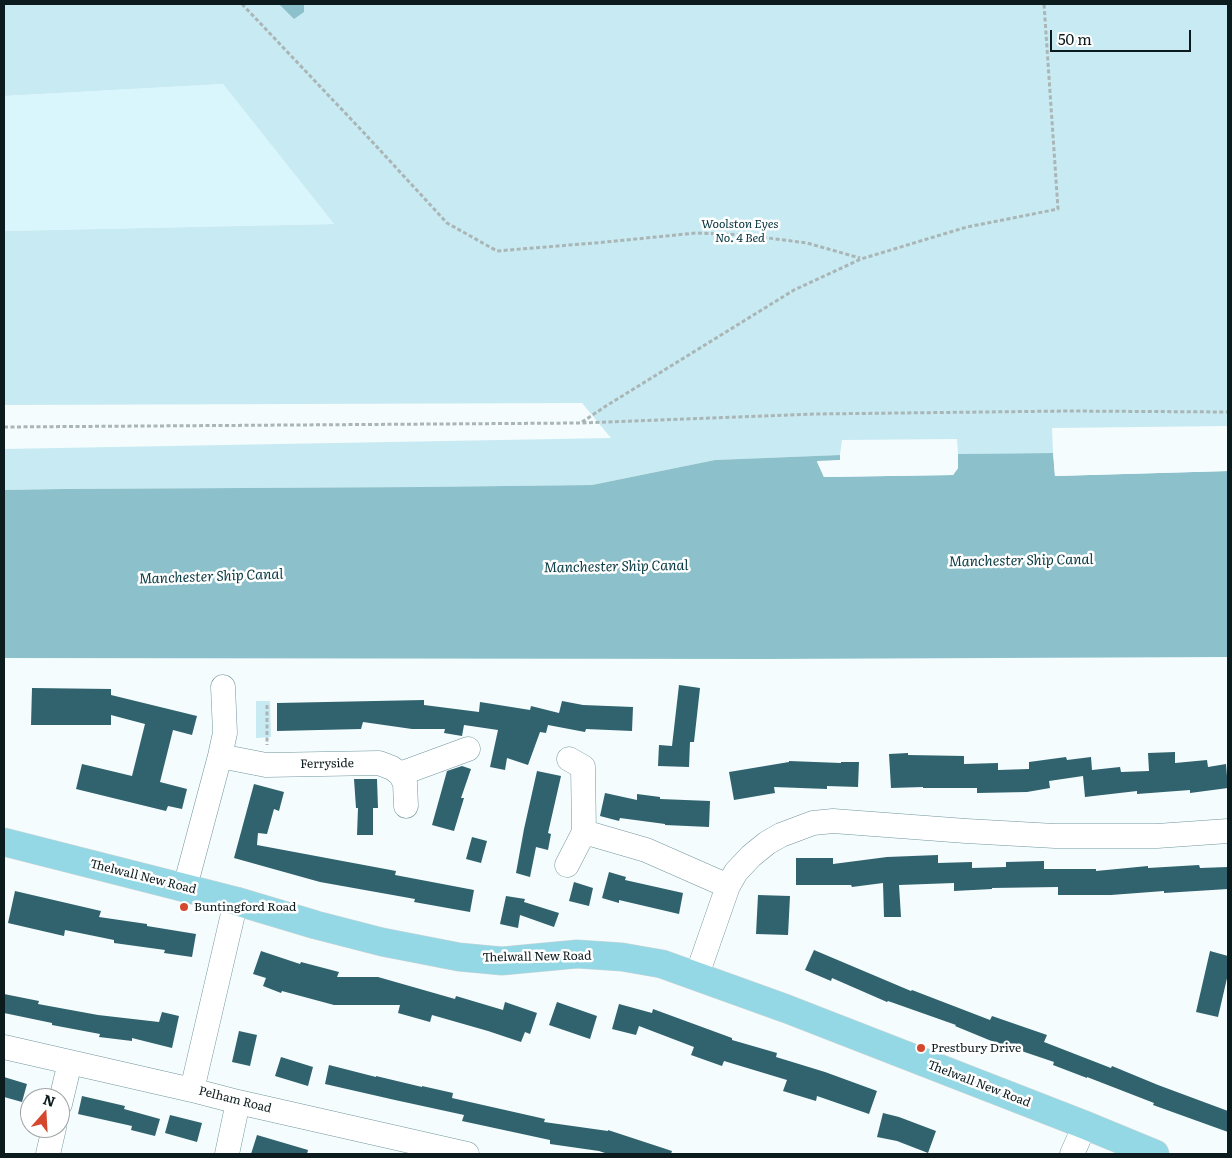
<!DOCTYPE html>
<html>
<head>
<meta charset="utf-8">
<style>
  body { margin:0 }
  #map { position:relative; width:1232px; height:1158px; overflow:hidden; background:#f4fcfd; font-family:Literata,serif }
  canvas { display:block }
  .frame { position:absolute; inset:0; border:5px solid #0c1b1e; pointer-events:none }
  .north { position:absolute; left:20px; top:1088px; width:50px; height:50px; box-sizing:border-box; background:#fff; border:1px solid #9ea4a5; border-radius:50%; rotate:19deg; font-size:14px; font-weight:700; line-height:20px; text-align:center; color:#0c1b1e }
  .north::after { content:''; display:block; margin:auto; width:18px; height:22px; background:#d4492e; clip-path:polygon(50% 0,100% 100%,50% 72%,0 100%) }
  .scale { position:absolute; left:1050px; top:30px; width:141px; height:22px; box-sizing:border-box; border:2px solid #0c1b1e; border-top:0; padding-left:6px; font-size:15px; line-height:18px; white-space:nowrap; color:#0c1b1e; -webkit-text-stroke:4px #fff; paint-order:stroke }
</style>
</head>
<body>
<div id="map">
<canvas width="1232" height="1158"></canvas>
<div class="frame"></div>
<div class="north">N</div>
<div class="scale">50 m</div>
</div>
<script>
const c = document.querySelector('canvas').getContext('2d');
c.lineJoin = 'round';
function paint(path, color) {
  c.fillStyle = color;
  c.fill(path, 'evenodd');
}
function poly(rows) {
  const path = new Path2D();
  for (const r of rows) {
    path.moveTo(r[0], r[1]);
    for (let i = 2; i < r.length; i += 2) path.lineTo(r[i], r[i + 1]);
  }
  return path;
}
function strokePath(path, color, width, dash) {
  c.strokeStyle = color;
  c.lineWidth = width;
  c.lineCap = dash ? 'butt' : 'round';
  c.setLineDash(dash || []);
  c.stroke(path);
}
function label(font, color, halo, rows, align = 'center') {
  c.font = font + ' Literata,serif';
  c.lineWidth = 5;
  c.setLineDash([]);
  c.textBaseline = 'middle';
  c.strokeStyle = halo;
  c.fillStyle = color;
  for (const [text, x, y, turn = 0] of rows) {
    c.save();
    c.translate(x, y);
    c.rotate((+turn || 0) * Math.PI / 180);
    c.textAlign = isNaN(turn) ? turn : align;
    if (halo) c.strokeText(text, 0, 0);
    c.fillText(text, 0, 0);
    c.restore();
  }
}
paint(poly([
  [223,84,334,224,4,231,4,96]
]), '#d8f6fc');
paint(poly([
  [4,4,1228,4,1228,426,1052,428,1053,453,958,454,957,439,842,440,840,455,715,460,592,485,420,487,62,489,4,490,4,449,611,438,582,403,4,405,4,231,334,224,223,84,4,96],
  [256,701,270,701,271,737,256,738]
]), '#c8eaf2');
paint(poly([
  [279,4,304,4,304,12,294,19],
  [1053,453,1055,476,1228,471,1228,657,764,659,4,658,4,490,62,489,420,487,592,485,715,460,840,455,840,460,817,462,824,477,953,475,958,468,958,454]
]), '#8cc1cc');
paint(poly([
  [1053,450,1056,452,1057,474,1228,468,1228,471,1055,476],
  [958,452,958,468,953,475,824,477,817,461,840,460,840,453,842,454,843,460,841,462,821,464,826,475,952,473,956,467,955,454]
]), '#f4fcfd');
paint(poly([
  [679,685,700,688,694,742,690,742,689,767,658,766,659,745,672,746],
  [32,688,111,689,111,695,197,716,192,735,173,730,160,782,187,789,182,809,168,806,166,811,76,789,82,764,132,776,145,724,111,715,111,725,31,725],
  [424,700,424,705,479,712,480,702,530,710,531,706,559,713,562,701,583,705,633,707,632,731,586,729,585,732,548,725,546,733,540,732,528,765,507,758,505,770,490,767,498,730,464,725,462,736,444,733,445,729,412,729,363,722,361,729,277,731,277,703],
  [1175,752,1175,763,1207,760,1208,767,1226,764,1228,788,1190,793,1190,790,1137,794,1137,791,1085,797,1083,776,1049,781,1050,788,1027,792,977,793,977,788,923,788,923,787,891,788,889,754,908,753,908,755,964,756,964,764,998,763,998,770,1029,769,1029,762,1066,757,1067,760,1091,757,1092,770,1120,767,1121,772,1149,771,1148,753],
  [789,761,841,763,841,762,859,762,858,787,827,786,827,789,774,787,775,793,734,800,729,772,789,762],
  [462,766,471,769,461,798,464,798,454,831,432,825,447,771],
  [537,771,561,776,548,833,551,834,548,850,536,847,530,877,516,873,524,829],
  [354,779,377,779,378,808,373,808,373,835,357,835,358,808,356,808],
  [254,784,284,792,279,811,274,809,267,834,258,833,257,845,396,871,395,875,474,890,470,912,414,902,415,899,320,882,234,858],
  [605,793,637,800,637,794,660,797,660,799,710,801,709,827,665,825,665,824,620,818,619,821,600,816],
  [472,837,487,841,481,863,466,859],
  [938,855,938,863,972,862,972,868,1006,867,1006,862,1044,861,1044,869,1096,869,1096,871,1148,866,1148,868,1199,865,1200,868,1228,867,1228,889,1164,893,1164,891,1111,895,1058,895,1058,887,992,888,992,889,954,891,954,883,899,885,901,917,884,917,883,883,852,887,851,885,796,885,796,858,833,858,833,864,887,857],
  [609,872,626,877,625,880,683,893,679,914,619,900,619,903,602,898],
  [574,882,593,888,589,906,569,901],
  [15,891,101,911,99,917,147,924,147,926,196,934,192,957,164,953,165,950,114,943,114,940,65,930,64,936,8,923],
  [758,895,790,896,788,935,756,934],
  [506,896,525,899,524,902,559,913,554,927,520,915,518,928,500,924],
  [814,950,911,991,912,990,990,1020,992,1016,1047,1035,1044,1042,1111,1068,1112,1066,1158,1085,1228,1111,1228,1132,1153,1105,1154,1103,1087,1077,1087,1078,1053,1065,1054,1062,989,1040,955,1026,956,1025,888,1001,887,1002,832,978,831,981,805,970],
  [261,951,300,964,301,962,339,972,337,977,378,977,455,999,456,996,503,1010,505,1002,537,1013,530,1034,525,1032,521,1042,488,1031,432,1015,430,1022,398,1013,400,1005,334,1005,282,991,281,993,263,986,266,978,253,974],
  [1210,951,1228,956,1228,974,1218,1017,1196,1012],
  [4,994,39,1001,38,1004,98,1015,159,1022,162,1012,179,1016,172,1048,132,1038,132,1041,99,1037,100,1034,52,1025,52,1023,4,1013],
  [557,1002,597,1016,590,1039,549,1025],
  [619,1004,652,1013,653,1009,732,1038,732,1040,777,1053,776,1057,825,1072,877,1091,869,1114,817,1096,816,1101,783,1091,787,1080,724,1061,722,1066,691,1055,694,1047,639,1026,636,1035,612,1029],
  [239,1031,257,1035,250,1066,232,1062],
  [281,1057,313,1067,308,1086,275,1076],
  [329,1065,376,1077,376,1076,422,1087,422,1086,453,1093,452,1098,545,1119,544,1122,608,1131,608,1130,672,1151,671,1154,608,1154,599,1151,550,1144,550,1140,462,1121,464,1115,395,1100,325,1084],
  [4,1077,27,1084,22,1102,4,1097],
  [82,1096,125,1106,124,1109,160,1119,155,1136,131,1130,132,1126,78,1114],
  [883,1113,899,1117,936,1131,928,1153,897,1141,877,1137],
  [170,1115,202,1123,197,1142,165,1133],
  [257,1135,308,1150,307,1154,251,1154]
]), '#30636e');
const minor = poly([
  [220,756,225,733,223,687],
  [569,759,583,767,584,832,646,850,728,886],
  [400,774,468,749],
  [567,865,584,832],
  [185,887,220,756,266,765,379,763,392,768,400,774,405,783,406,806],
  [697,975,728,886,736,872,751,856,767,843,781,835,813,823,833,821,966,831,1055,836,1157,836,1228,831],
  [4,1047,192,1090,238,1102,467,1154],
  [192,1090,236,901],
  [60,1104,70,1062],
  [48,1154,54,1128],
  [227,1154,238,1102],
  [1072,1154,1085,1125]
]);
const major = poly([
  [4,842,236,901,316,925,382,942,459,957,502,961,577,954,622,957,662,964,787,1009,1085,1125,1155,1154]
]);
strokePath(minor, '#71969e', 25);
strokePath(major, '#d3d6d6', 29);
strokePath(poly([
  [242,4,366,135,447,223,497,251,606,242,696,233,745,235,807,243,860,258],
  [582,422,606,406,794,290,861,259,967,227,1058,209,1044,4],
  [4,427,581,423,816,414,1068,411,1228,412],
  [267,705,267,745]
]), '#aab5b6', 3, [4, 2.5]);
strokePath(minor, '#fff', 24);
strokePath(major, '#95d8e5', 28);
for (const [x, y, r, color] of [
  [184,907,5,"#d4492e"],
  [921,1048,5,"#d4492e"]
]) {
  const dot = new Path2D();
  dot.arc(x, y, r, 0, 2 * Math.PI);
  c.fillStyle = color;
  c.fill(dot);
  strokePath(dot, '#fff', 2);
}
label('italic 12px', '#00323b', '#fff', [
  ["Woolston Eyes",740,224],
  ["No. 4 Bed",740,238]
]);
label('12px', '#0c1b1e', '#fff', [
  ["Ferryside",327,764,-1],
  ["Thelwall New Road",143,877,14],
  ["Thelwall New Road",537,957,-1],
  ["Thelwall New Road",979,1084,21],
  ["Pelham Road",235,1100,14]
]);
label('12px', '#0c1b1e', '#fff', [
  ["Buntingford Road",194,907],
  ["Prestbury Drive",931,1048]
], 'left');
label('italic 14px', '#083a43', '#fff', [
  ["Manchester Ship Canal",1021,561,-1],
  ["Manchester Ship Canal",616,567,-1],
  ["Manchester Ship Canal",211,577,-2]
]);
</script>
</body>
</html>
